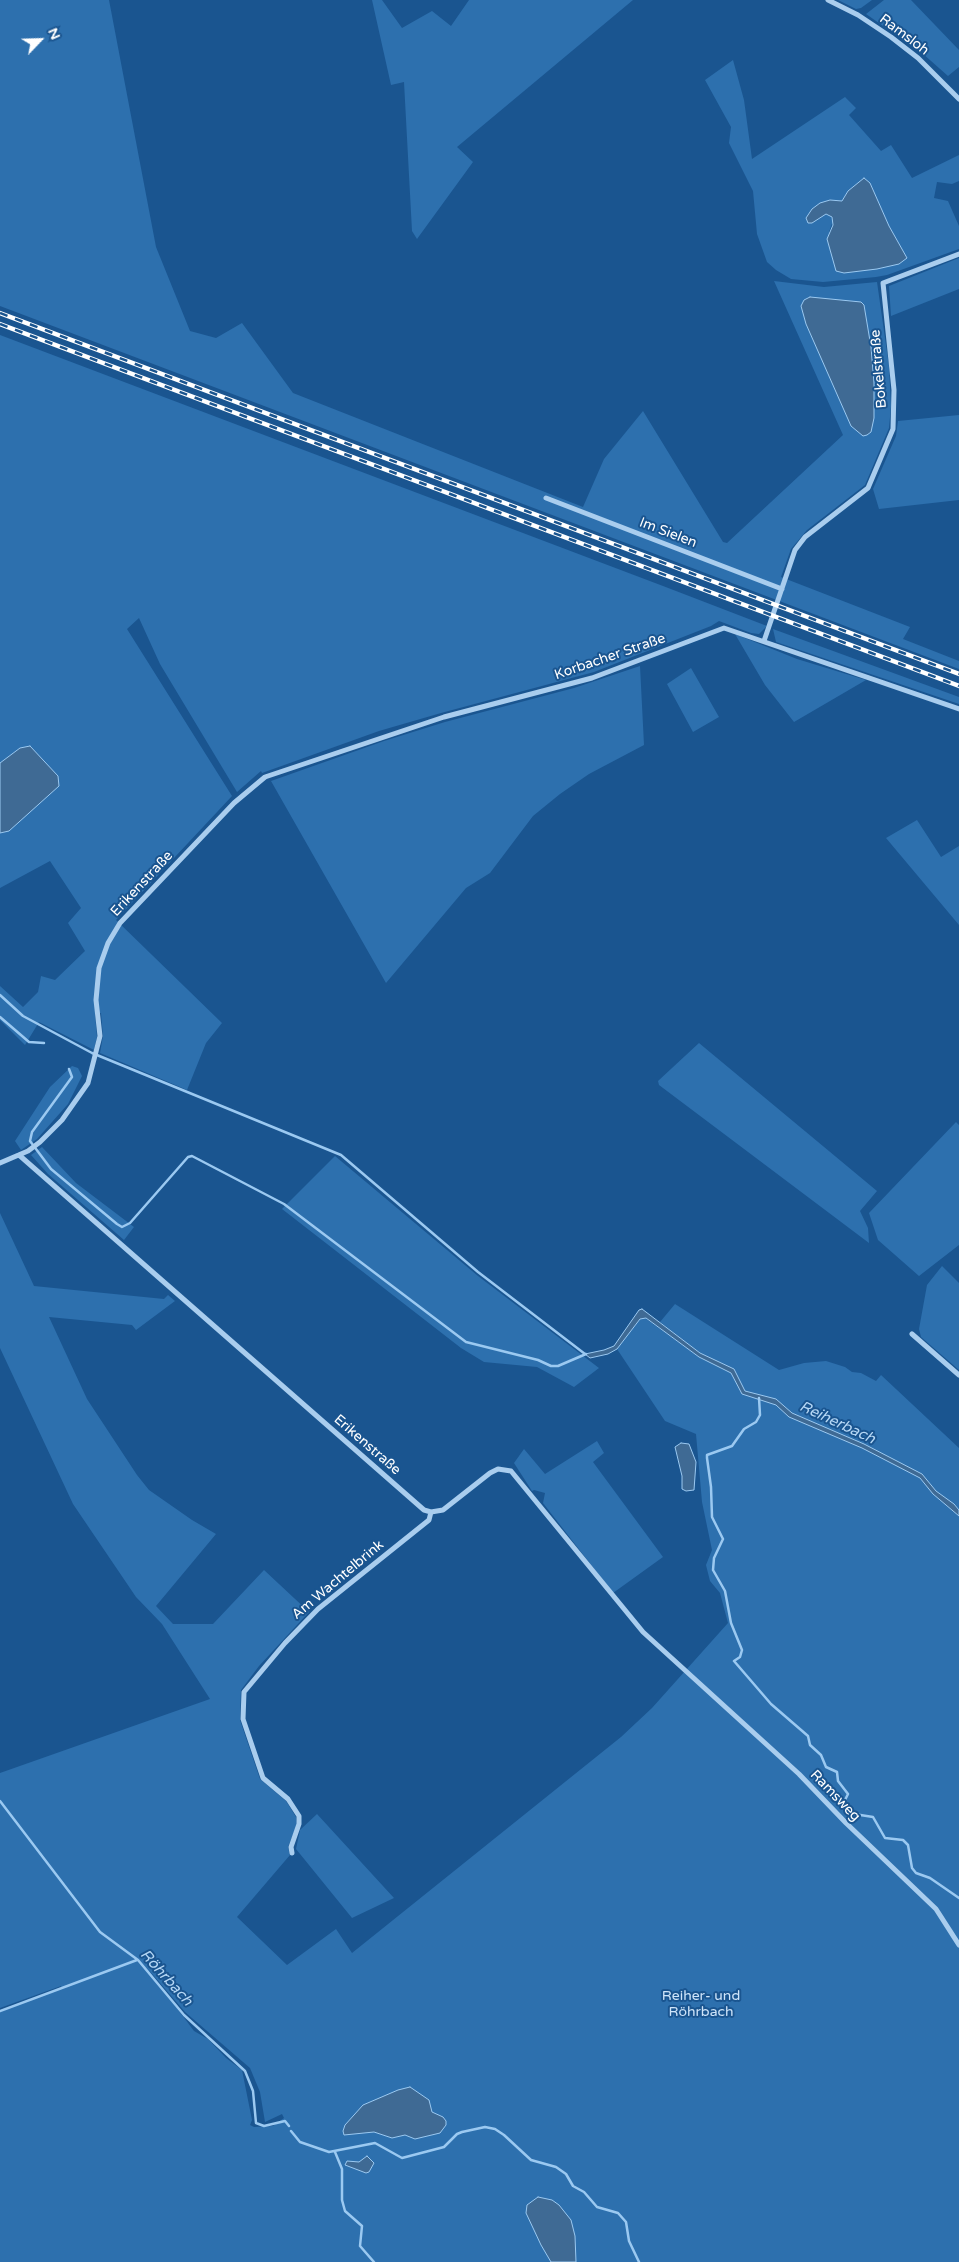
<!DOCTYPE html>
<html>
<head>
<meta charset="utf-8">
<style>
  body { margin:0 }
  #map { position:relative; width:959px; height:2262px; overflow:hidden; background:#1a5590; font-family:"Varela Round",sans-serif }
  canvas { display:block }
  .north { position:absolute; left:15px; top:15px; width:50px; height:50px; -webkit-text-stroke:4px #1a5590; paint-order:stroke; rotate:66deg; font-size:14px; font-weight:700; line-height:20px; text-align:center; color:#fff }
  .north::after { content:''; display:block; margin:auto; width:18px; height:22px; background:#fff; clip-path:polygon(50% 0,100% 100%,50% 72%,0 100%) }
</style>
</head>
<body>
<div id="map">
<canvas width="959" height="2262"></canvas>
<div class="north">N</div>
</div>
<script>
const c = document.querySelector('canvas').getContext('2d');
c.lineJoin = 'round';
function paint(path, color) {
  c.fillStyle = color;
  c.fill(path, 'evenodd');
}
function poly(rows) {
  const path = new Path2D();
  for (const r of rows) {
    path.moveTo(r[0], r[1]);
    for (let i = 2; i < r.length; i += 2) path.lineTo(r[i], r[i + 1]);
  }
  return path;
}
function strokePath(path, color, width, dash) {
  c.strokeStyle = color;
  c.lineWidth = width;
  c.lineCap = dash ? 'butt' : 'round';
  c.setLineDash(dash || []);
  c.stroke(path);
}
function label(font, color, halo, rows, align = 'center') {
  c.font = font + ' "Varela Round",sans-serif';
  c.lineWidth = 4;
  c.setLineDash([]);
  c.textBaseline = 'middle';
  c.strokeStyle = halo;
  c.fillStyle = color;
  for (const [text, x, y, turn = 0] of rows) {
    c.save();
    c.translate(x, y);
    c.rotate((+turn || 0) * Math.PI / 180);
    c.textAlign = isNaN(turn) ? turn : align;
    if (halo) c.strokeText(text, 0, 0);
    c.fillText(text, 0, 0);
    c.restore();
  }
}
paint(poly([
  [0,0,109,0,156,247,190,331,216,338,242,323,293,393,583,507,604,459,643,411,723,542,727,543,843,435,774,281,824,287,877,282,889,366,891,406,889,428,865,485,807,530,791,549,781,577,910,627,903,639,959,661,959,669,0,306],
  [837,301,861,302,864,305,871,347,874,383],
  [372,0,382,0,402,28,432,11,451,26,469,0,633,0,457,147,473,162,417,239,412,231,404,82,391,85],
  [838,0,872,0,861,8,856,9],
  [884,0,911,0,959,50,959,67,948,76,922,53,866,14],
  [733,60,744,100,752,159,845,97,856,108,849,115,881,151,891,145,912,178,959,155,959,181,952,184,937,182,934,198,948,201,959,226,959,249,887,275,876,277,823,282,791,279,776,270,767,262,757,234,753,191,729,143,731,127,705,80],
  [870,183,889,226,907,258,829,232,833,221,830,214,806,218,812,209,830,200,842,201,848,191],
  [959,258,959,289,891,316,889,286],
  [0,335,663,586,767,626,759,634,751,633,719,621,711,626,594,672,441,713,379,731,262,773,261,771,237,792,160,664,139,618,127,629,232,796,116,920,222,1023,206,1043,187,1090,100,1053,103,1036,101,1013,95,1014,97,1037,94,1050,39,1022,25,1045,0,1020,0,986,23,1007,38,992,41,976,55,980,85,951,68,923,81,908,50,861,0,888,0,833,9,830,20,748,0,763],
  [959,415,959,500,879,509,873,489,896,436,898,421],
  [773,629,959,697,959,704,776,642],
  [735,634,797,659,866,680,794,722,765,685],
  [640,666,644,745,589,774,560,794,533,816,490,873,466,888,386,983,271,781,384,741,445,722,574,688],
  [691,668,719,717,693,732,667,684],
  [917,820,941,857,959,846,959,925,886,838],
  [699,1043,877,1191,860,1211,868,1228,869,1243,659,1085,658,1081],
  [72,1066,78,1068,82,1076,68,1104,37,1139,21,1150,15,1141,50,1087],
  [956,1122,959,1125,959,1245,919,1276,878,1240,869,1213],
  [42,1147,76,1183,134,1227,124,1240,48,1174,31,1155],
  [335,1156,478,1276,599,1368,574,1387,537,1367,484,1362,461,1348,282,1209],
  [0,1213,34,1286,164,1299,168,1295,175,1301,136,1330,132,1325,49,1317,87,1399,137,1475,149,1490,192,1520,216,1534,156,1606,173,1624,213,1624,264,1570,309,1612,259,1666,241,1690,240,1720,260,1779,286,1801,296,1817,297,1825,288,1847,290,1855,237,1917,287,1965,336,1929,352,1953,621,1737,652,1708,728,1623,720,1593,710,1581,706,1565,712,1550,702,1502,696,1434,665,1421,617,1349,640,1319,645,1318,699,1357,731,1373,742,1394,745,1391,733,1369,700,1353,660,1322,675,1304,779,1370,804,1363,826,1361,845,1367,852,1372,861,1373,876,1381,881,1375,959,1448,959,2262,0,2262,0,2012,62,1988,61,1986,0,2008,0,1773,210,1699,162,1624,136,1597,73,1504,0,1348],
  [147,1968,185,2012,250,2068,260,2092,265,2122,282,2114,284,2118,273,2126,254,2127,250,2125,252,2120,242,2070,226,2058,208,2039,194,2031],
  [942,1266,959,1283,959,1370,921,1337,919,1329,927,1285],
  [597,1441,604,1453,593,1462,663,1557,613,1593,543,1503,545,1493,534,1490,532,1491,514,1463,524,1449,545,1474],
  [317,1814,394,1898,352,1918,296,1849,300,1830]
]), '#2d70ae');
const water = poly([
  [864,178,870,183,889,226,907,258,899,264,877,269,844,273,836,271,827,239,833,225,832,217,826,214,812,223,808,223,806,218,812,209,820,203,830,200,842,201,848,191,864,178],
  [810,297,861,302,864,305,871,347,874,383,874,418,871,432,867,435,863,436,851,426,806,324,801,306,804,300,810,297],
  [30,746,58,776,59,786,9,831,0,833,0,763,20,748,30,746],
  [642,1309,700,1353,734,1369,745,1391,776,1399,792,1413,864,1444,922,1474,936,1491,954,1504,959,1510,959,1516,933,1494,920,1478,862,1448,789,1417,776,1405,742,1394,731,1373,699,1357,646,1318,640,1319,617,1349,608,1354,590,1358,585,1354,604,1350,614,1346,639,1310,642,1309],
  [681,1443,689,1444,696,1462,694,1490,686,1491,682,1489,682,1476,675,1447,681,1443],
  [410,2087,429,2100,432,2112,443,2117,446,2121,446,2125,440,2133,415,2139,405,2135,392,2138,374,2132,344,2135,343,2131,345,2125,363,2105,398,2090,410,2087],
  [367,2156,374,2163,369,2172,366,2173,345,2165,347,2161,359,2162,367,2156],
  [538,2197,552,2200,559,2205,571,2220,575,2236,576,2262,551,2262,541,2245,526,2213,527,2205,538,2197]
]);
paint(water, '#3f6a94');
strokePath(water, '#9bc9f1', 1);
strokePath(poly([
  [0,995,23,1016,92,1053,341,1155,478,1272,585,1354],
  [0,1017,29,1042,44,1043],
  [69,1069,72,1077,32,1132,30,1141,51,1169,117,1224,122,1227,130,1223,188,1157,192,1156,284,1204,466,1342,538,1360,551,1366,558,1366,586,1354],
  [759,1398,760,1415,756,1422,744,1429,732,1446,707,1455,707,1458,711,1487,712,1517,723,1539,714,1558,713,1570,725,1591,731,1623,742,1650,740,1657,734,1661,771,1704,808,1736,810,1745,821,1755,826,1767,837,1772,838,1781,848,1794,842,1806,854,1814,873,1817,885,1838,903,1840,908,1845,912,1868,916,1873,930,1878,959,1898],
  [0,1801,100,1932,138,1960,184,2015,245,2071,253,2091,256,2123,264,2126,285,2121,289,2126],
  [0,2011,137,1960],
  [291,2131,300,2142,329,2152,375,2143,402,2158,444,2147,457,2134,462,2132,485,2127,495,2129,504,2135,531,2160,556,2167,566,2174,573,2186,584,2192,597,2207,618,2213,626,2222,629,2241,639,2262],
  [335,2152,342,2169,342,2200,345,2211,362,2226,360,2246,374,2262]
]), '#9bc9f1', 2.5);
strokePath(poly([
  [828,0,858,15,891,37,918,58,959,99],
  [546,498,782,589],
  [764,641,795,550,805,537,868,488,893,429,894,390,883,283,959,254],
  [19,1155,424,1510,431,1512,443,1510,490,1473,498,1469,511,1471,643,1632,799,1774,846,1823,936,1909,959,1945],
  [0,1163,28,1151,40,1142,62,1120,88,1083,100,1036,96,1000,99,968,108,943,120,923,234,803,265,777,444,717,592,678,724,628,959,709],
  [912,1334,959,1375],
  [292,1853,291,1847,299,1824,299,1816,288,1799,263,1778,243,1719,244,1692,285,1643,318,1609,429,1520,431,1512]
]), '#a9cdee', 5);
const rail = poly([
  [0,313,959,674],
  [0,324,959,686]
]);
strokePath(rail, '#fff', 4.5);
strokePath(rail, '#1a5590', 2.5, [8]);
label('14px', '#fff', '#1a5590', [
  ["Ramsloh",904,35,37],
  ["Bokelstraße",879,369,-95],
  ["Im Sielen",668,533,21],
  ["Korbacher Straße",610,657,-19],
  ["Erikenstraße",142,884,-47],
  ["Erikenstraße",367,1445,41],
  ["Am Wachtelbrink",338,1580,-40],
  ["Ramsweg",835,1796,46]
]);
label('14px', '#cfe5fa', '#1a5590', [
  ["Reiher- und",701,1996],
  ["Röhrbach",701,2012]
]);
label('italic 15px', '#b5d7f5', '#1a5590', [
  ["Reiherbach",837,1423,25],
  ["Röhrbach",166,1978,48]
]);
</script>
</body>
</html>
